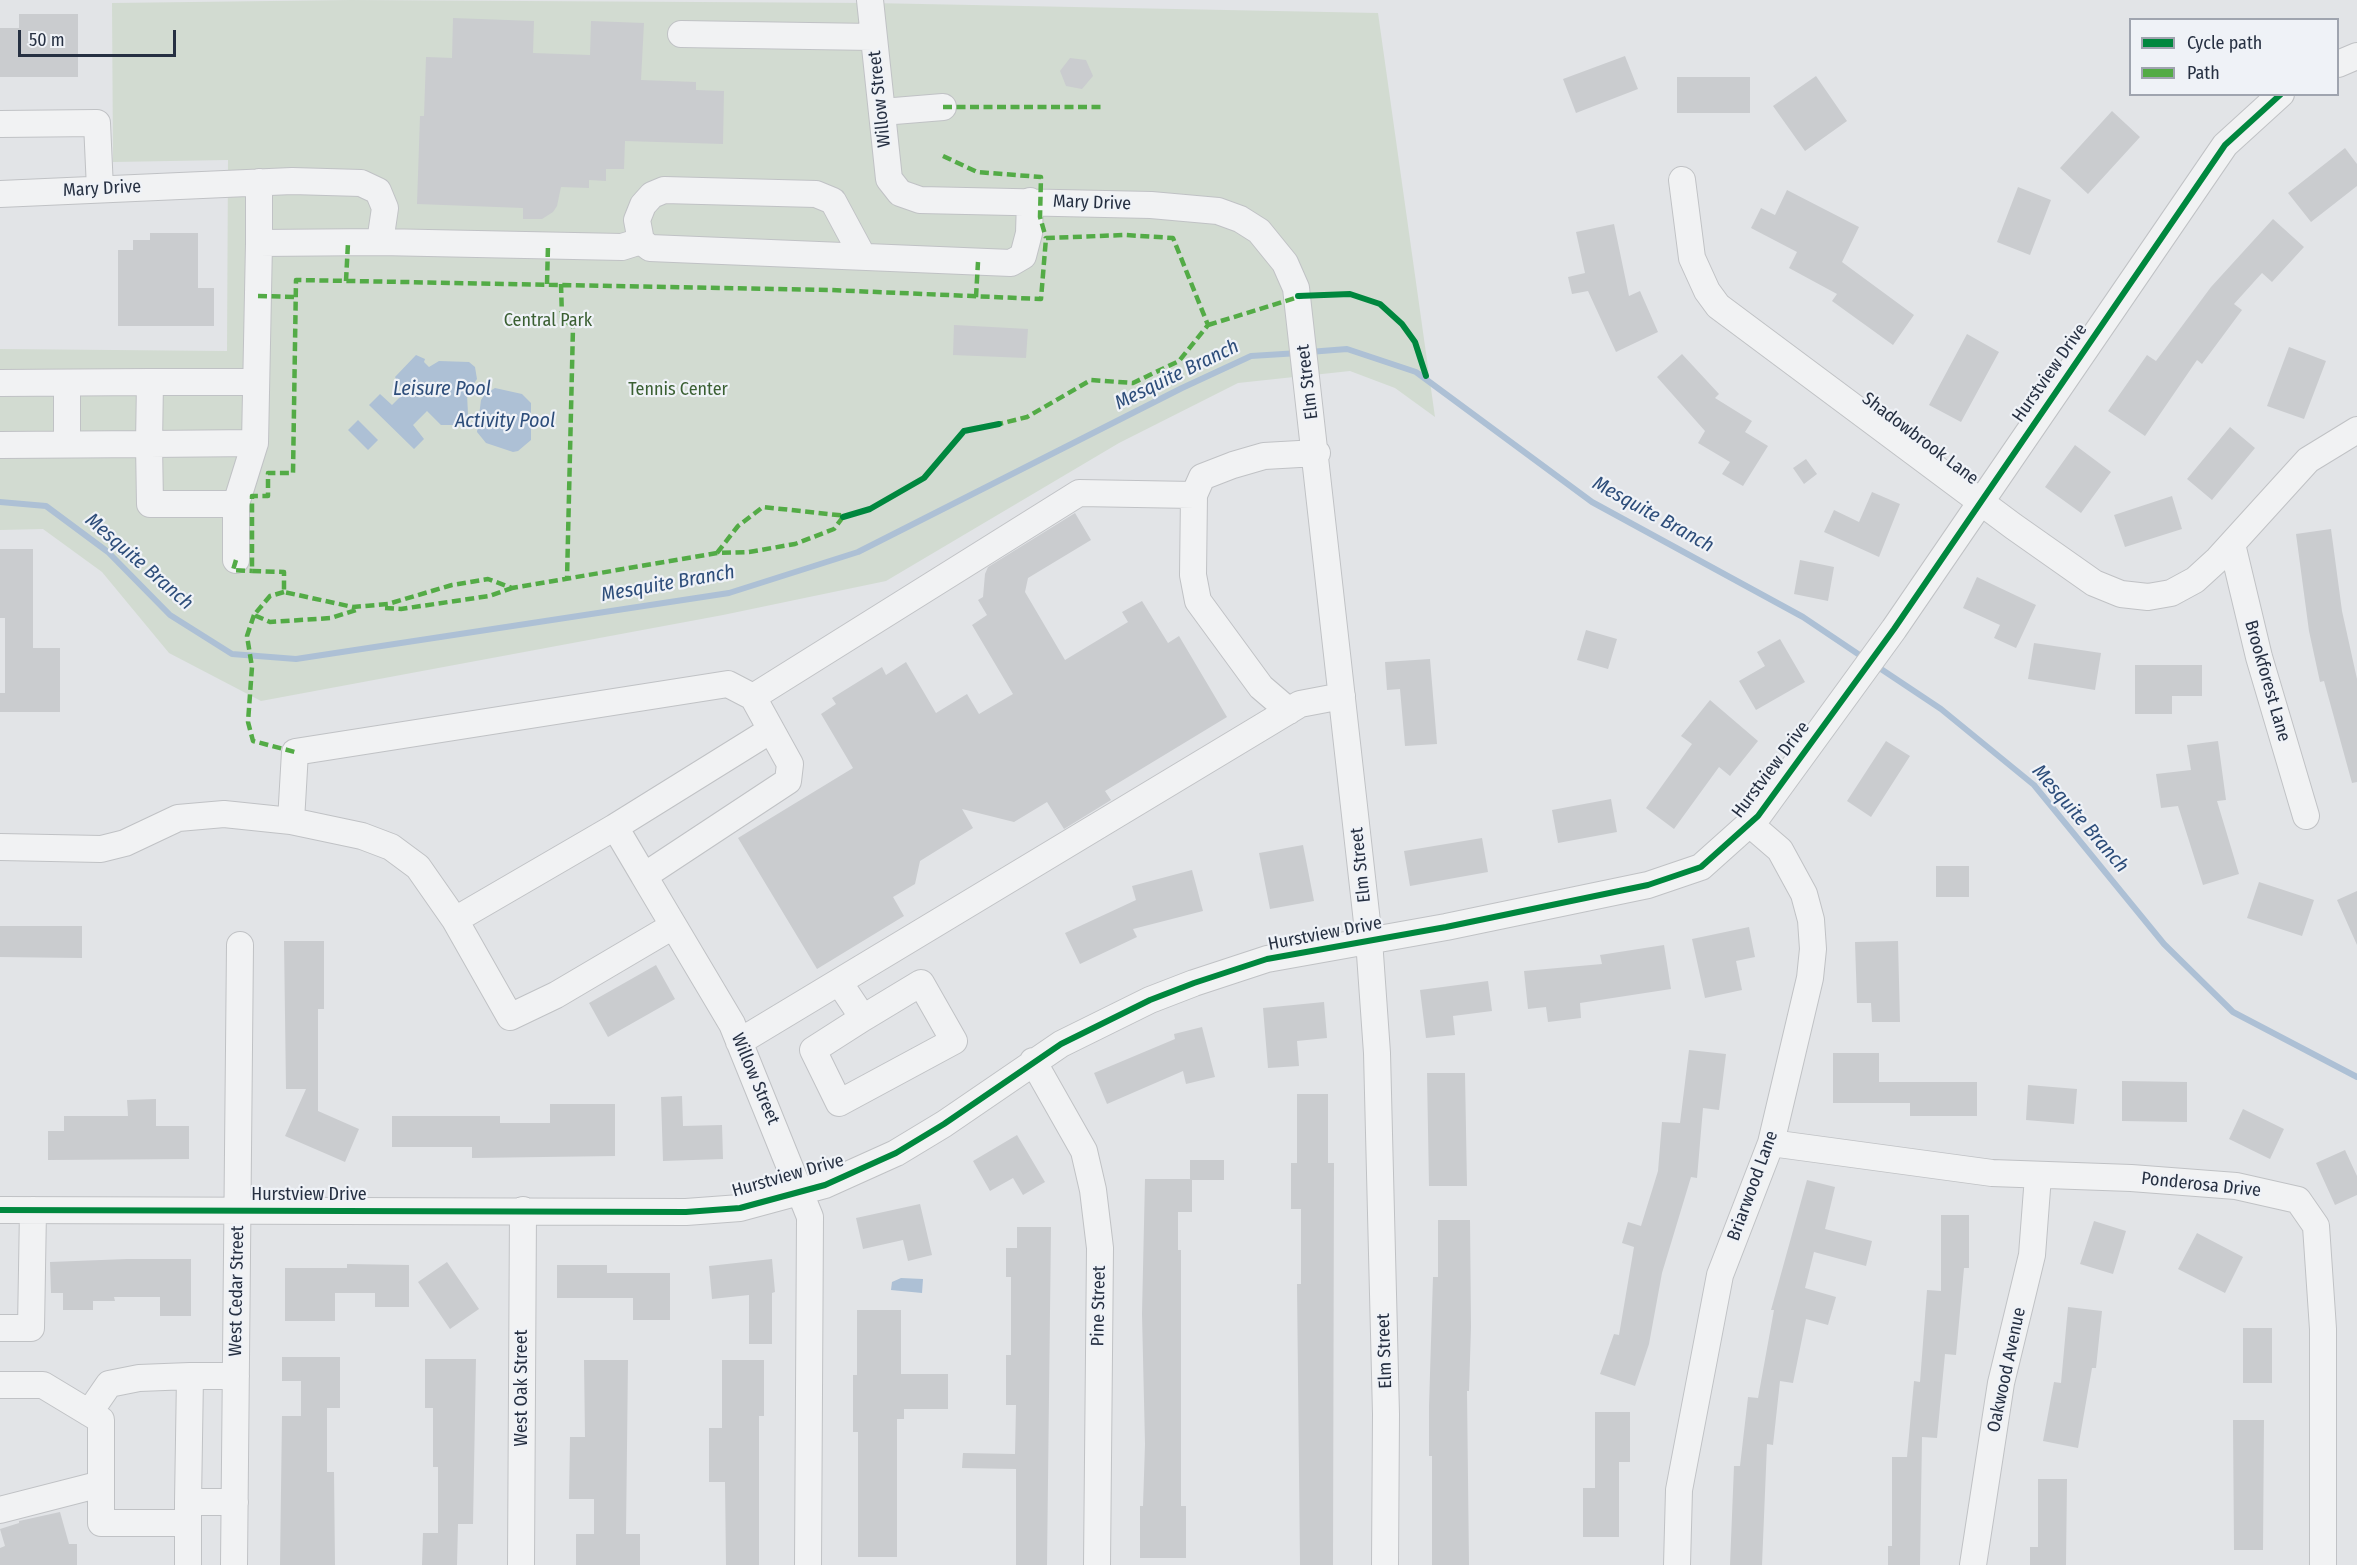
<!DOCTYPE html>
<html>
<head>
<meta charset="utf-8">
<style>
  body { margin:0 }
  #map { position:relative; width:2357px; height:1565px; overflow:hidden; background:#e2e4e7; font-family:"Fira Sans Condensed",sans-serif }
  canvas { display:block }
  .legend { position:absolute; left:2129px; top:18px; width:210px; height:78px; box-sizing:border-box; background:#eff2f7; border:2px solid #9fa4af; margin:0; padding:8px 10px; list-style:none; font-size:18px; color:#263042 }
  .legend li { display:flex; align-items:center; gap:12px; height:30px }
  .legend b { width:30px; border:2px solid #9fa4af }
  .scale { position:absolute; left:18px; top:30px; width:158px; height:27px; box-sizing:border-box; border:3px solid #263042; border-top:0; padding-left:8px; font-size:18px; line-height:21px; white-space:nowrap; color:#263042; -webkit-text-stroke:4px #eff2f7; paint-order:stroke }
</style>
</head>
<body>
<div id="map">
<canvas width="2357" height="1565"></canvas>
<ul class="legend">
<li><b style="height:8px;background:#00873e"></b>Cycle path</li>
<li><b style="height:8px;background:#53ab46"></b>Path</li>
</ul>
<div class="scale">50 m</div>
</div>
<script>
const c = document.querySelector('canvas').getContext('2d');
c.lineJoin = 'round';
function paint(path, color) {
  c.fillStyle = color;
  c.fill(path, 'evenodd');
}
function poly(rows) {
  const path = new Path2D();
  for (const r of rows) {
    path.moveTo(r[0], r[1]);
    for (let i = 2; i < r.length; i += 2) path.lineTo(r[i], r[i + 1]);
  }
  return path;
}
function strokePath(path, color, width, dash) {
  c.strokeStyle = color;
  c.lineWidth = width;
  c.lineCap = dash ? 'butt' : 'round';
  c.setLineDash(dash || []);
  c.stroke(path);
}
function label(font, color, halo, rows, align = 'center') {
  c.font = font + ' "Fira Sans Condensed",sans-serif';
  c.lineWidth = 4.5;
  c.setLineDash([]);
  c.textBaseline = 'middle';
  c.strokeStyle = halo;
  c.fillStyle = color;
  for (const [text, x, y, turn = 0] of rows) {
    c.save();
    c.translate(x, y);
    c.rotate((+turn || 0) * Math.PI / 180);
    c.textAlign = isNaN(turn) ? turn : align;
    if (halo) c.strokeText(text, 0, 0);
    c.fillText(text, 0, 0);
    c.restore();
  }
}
paint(poly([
  [351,0,871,3,1378,13,1435,417,1395,388,1350,371,1238,383,1119,443,886,581,723,615,261,701,169,653,102,572,43,529,0,530,0,349,227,351,228,160,113,162,112,3]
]), '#d2dbd1');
paint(poly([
  [416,355,425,359,424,362,429,367,439,361,469,362,475,367,477,379,467,394,468,414,465,419,457,425,441,425,427,411,413,425,424,439,414,449,369,405,380,394,392,405,407,390,402,385,400,386,395,377],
  [495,388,522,394,531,403,531,440,518,451,513,452,486,443,477,432,481,400,485,394],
  [358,420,378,440,368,450,348,430],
  [901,1278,923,1279,922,1293,891,1290,892,1282]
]), '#adc0d5');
strokePath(poly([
  [1309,352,1347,349,1416,372,1592,502,1803,617,1864,658],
  [0,502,46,506,108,552,170,615,232,654,296,659,729,593,858,552,1182,388,1251,356,1299,353],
  [1875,665,1941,709,2034,785,2164,944,2233,1012,2357,1077]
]), '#adc0d5', 6);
paint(poly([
  [19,14,78,14,78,77,0,77,0,28,19,28],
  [453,18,534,21,533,53,590,55,591,21,644,23,641,80,696,82,696,90,724,91,723,144,625,141,624,169,606,169,606,181,589,180,589,188,561,187,557,206,553,212,542,219,523,219,523,208,417,204,420,116,424,116,426,57,452,58],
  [1625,56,1638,89,1576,113,1563,79],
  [1070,58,1086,60,1093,76,1082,89,1066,86,1060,71],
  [1816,76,1847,121,1805,151,1773,106],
  [1677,77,1750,77,1750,113,1677,113],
  [2112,111,2140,137,2088,194,2060,168],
  [2345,148,2357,164,2357,186,2311,222,2288,193],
  [2018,187,2051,200,2030,255,1997,242],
  [1787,190,1859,227,1842,262,1914,315,1893,345,1832,301,1837,294,1789,268,1797,252,1751,228,1761,208,1775,215],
  [2273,219,2304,247,2272,282,2262,273,2234,304,2242,310,2202,364,2197,360,2145,436,2108,411,2147,355,2156,361,2211,287],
  [1614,224,1629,296,1640,291,1658,332,1616,352,1588,291,1572,294,1568,277,1585,273,1576,232],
  [150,233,198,233,198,288,214,288,214,326,118,326,118,250,133,250,133,240,150,240],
  [954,325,1028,329,1026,358,953,355],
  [1967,334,1999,352,1961,422,1929,405],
  [2289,347,2326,361,2304,419,2267,406],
  [1682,354,1719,394,1715,398,1752,421,1745,432,1768,446,1743,486,1722,474,1730,462,1698,443,1705,431,1657,377],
  [2230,427,2255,448,2212,500,2187,479],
  [2075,445,2111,472,2081,513,2045,487],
  [1806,459,1817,474,1804,484,1793,468],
  [1872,492,1900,504,1879,557,1824,532,1834,510,1859,522],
  [2172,496,2182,529,2125,547,2114,515],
  [1075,513,1091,540,1028,578,1025,592,1065,660,1128,622,1122,612,1142,601,1168,643,1179,636,1227,717,1105,791,1111,800,1064,829,1047,802,1014,822,962,809,973,828,920,861,915,884,893,897,904,916,817,969,738,838,853,768,821,714,836,704,832,698,882,667,886,675,906,662,936,713,967,694,979,714,1013,694,972,625,987,615,978,600,983,597,985,574,988,567],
  [2331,529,2342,611,2357,679,2357,782,2352,783,2324,681,2320,682,2309,631,2296,534],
  [0,549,33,549,33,648,60,648,60,712,0,712,0,693,5,693,5,618,0,618],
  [1800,560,1834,567,1828,601,1794,594],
  [1977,577,2036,605,2016,648,1994,638,2000,625,1963,608],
  [1586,630,1617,639,1608,669,1577,660],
  [1780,639,1805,682,1756,710,1739,681,1765,666,1757,652],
  [2034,643,2101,653,2095,690,2028,679],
  [1430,659,1437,744,1405,746,1400,689,1387,690,1385,662],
  [2135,665,2202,665,2202,696,2172,696,2172,714,2135,714],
  [1710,700,1758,741,1730,776,1719,767,1674,829,1646,808,1692,744,1681,736],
  [1886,741,1910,756,1871,817,1847,801],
  [2218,741,2226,800,2217,801,2239,874,2203,885,2178,806,2161,808,2156,774,2191,770,2187,745],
  [1611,799,1617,832,1558,843,1552,810],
  [1482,838,1488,872,1410,886,1404,851],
  [1303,845,1314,901,1270,909,1259,853],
  [1936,866,1969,866,1969,897,1936,897],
  [1192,870,1203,911,1133,929,1137,937,1080,964,1065,933,1136,900,1132,886],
  [2259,882,2314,900,2302,936,2247,918],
  [2357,891,2357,945,2337,900],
  [0,926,82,926,82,958,0,957],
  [1749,927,1755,957,1736,961,1742,990,1705,998,1692,939],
  [284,941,324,941,324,1009,318,1009,318,1111,359,1129,345,1162,285,1136,306,1089,286,1089],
  [1898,941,1900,1022,1872,1022,1871,1003,1857,1003,1855,942],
  [1664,945,1671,989,1580,1003,1581,1018,1548,1022,1546,1007,1528,1009,1524,971,1602,964,1600,955],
  [656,965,675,999,608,1037,589,1003],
  [1488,981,1492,1011,1453,1016,1455,1035,1426,1038,1420,990],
  [1324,1002,1327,1038,1297,1041,1299,1066,1268,1068,1263,1008],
  [1202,1027,1215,1077,1186,1084,1183,1071,1107,1104,1094,1073,1175,1039,1174,1034],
  [1689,1050,1726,1054,1719,1110,1703,1108,1697,1178,1691,1177,1662,1273,1649,1344,1635,1386,1600,1374,1614,1334,1619,1335,1634,1247,1622,1243,1628,1222,1641,1226,1658,1171,1662,1122,1680,1123],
  [1833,1053,1879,1053,1879,1082,1977,1082,1977,1116,1910,1116,1910,1103,1833,1103],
  [1427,1073,1465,1073,1467,1186,1429,1186],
  [2122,1081,2187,1082,2187,1122,2122,1121],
  [2028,1085,2077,1089,2074,1124,2026,1120],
  [1297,1094,1328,1094,1328,1163,1334,1163,1333,1565,1300,1565,1297,1284,1301,1284,1301,1209,1291,1209,1291,1163,1297,1163],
  [682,1096,683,1126,722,1125,723,1159,663,1161,661,1097],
  [156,1099,156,1126,189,1126,189,1159,48,1160,48,1131,64,1131,64,1116,128,1116,127,1100],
  [550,1104,615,1104,615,1156,472,1158,472,1147,392,1147,392,1116,500,1116,500,1123,550,1123],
  [2243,1109,2284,1129,2270,1159,2229,1139],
  [1017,1135,1045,1182,1023,1195,1013,1178,990,1191,973,1161],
  [2345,1150,2357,1176,2357,1195,2335,1205,2316,1163],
  [1190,1160,1224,1160,1224,1180,1192,1180,1192,1212,1178,1212,1178,1250,1181,1250,1181,1506,1186,1506,1186,1558,1140,1558,1140,1506,1143,1506,1145,1444,1142,1314,1145,1179,1190,1179],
  [1807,1180,1835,1187,1825,1229,1872,1241,1866,1266,1814,1252,1805,1288,1836,1297,1828,1325,1806,1319,1793,1383,1780,1381,1773,1445,1767,1444,1762,1565,1730,1565,1734,1466,1740,1466,1748,1397,1758,1398,1774,1310,1771,1310],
  [920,1204,932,1255,908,1261,903,1240,863,1249,856,1218],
  [1941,1215,1969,1215,1969,1268,1964,1268,1956,1355,1945,1354,1937,1438,1922,1437,1920,1565,1888,1565,1888,1546,1892,1546,1892,1457,1907,1457,1914,1381,1920,1382,1927,1290,1941,1291],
  [1438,1220,1470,1220,1471,1327,1469,1391,1467,1391,1469,1565,1432,1565,1432,1456,1429,1456,1429,1406,1433,1277,1438,1277],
  [2094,1221,2126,1231,2113,1274,2080,1264],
  [1017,1227,1051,1227,1047,1565,1016,1565,1016,1469,962,1468,963,1453,1015,1454,1016,1405,1006,1405,1006,1355,1011,1355,1011,1277,1006,1277,1006,1248,1017,1248],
  [2197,1233,2243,1257,2225,1293,2178,1269],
  [127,1259,191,1259,191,1316,160,1316,160,1297,114,1297,115,1301,93,1301,93,1310,63,1310,63,1293,51,1293,50,1262],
  [772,1259,775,1292,772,1293,772,1344,749,1344,749,1295,712,1299,709,1266],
  [447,1262,479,1309,450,1329,418,1282],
  [347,1264,409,1265,409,1307,375,1307,375,1293,335,1293,335,1321,285,1321,285,1268,347,1268],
  [557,1265,607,1265,607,1273,670,1273,670,1320,633,1320,633,1298,557,1298],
  [2068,1307,2102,1311,2096,1368,2092,1368,2078,1448,2043,1441,2054,1382,2061,1383],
  [857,1310,901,1310,901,1374,948,1374,948,1409,904,1409,904,1419,897,1419,897,1557,858,1557,858,1432,853,1432,853,1375,857,1375],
  [2243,1328,2272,1328,2272,1383,2243,1383],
  [282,1357,340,1357,340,1408,327,1408,327,1472,334,1472,335,1565,280,1565,282,1416,301,1416,301,1381,282,1381],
  [425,1359,476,1359,473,1524,458,1524,457,1565,422,1565,423,1533,438,1533,438,1467,433,1467,433,1408,425,1408],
  [584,1360,628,1360,626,1534,640,1534,640,1565,576,1565,576,1534,594,1534,594,1499,569,1499,570,1437,585,1437],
  [722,1360,764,1360,764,1416,759,1416,759,1565,726,1565,725,1482,709,1482,709,1428,722,1428],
  [1595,1412,1630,1412,1630,1462,1619,1462,1619,1537,1583,1537,1583,1488,1595,1488],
  [2233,1420,2264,1420,2263,1550,2234,1550],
  [2038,1479,2067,1479,2066,1565,2030,1565,2030,1547,2038,1547],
  [60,1512,69,1544,77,1544,77,1565,0,1565,0,1548,5,1546,0,1529,19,1523,19,1521]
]), '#cacccf');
const minor = poly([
  [870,0,889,179,900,193,920,200,1151,205,1218,211,1240,219,1259,231,1285,263,1296,288,1369,940,1377,1053,1386,1414,1385,1565],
  [681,34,873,37],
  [2338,64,2357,56],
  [882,112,943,107],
  [0,124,97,123,100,189],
  [1682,180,1692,258,1707,291,1718,306,2013,526,2094,583,2121,594,2148,597,2171,593,2195,580,2218,559,2308,460,2357,430],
  [0,194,292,181,361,183,378,191,385,208,380,242,259,243,259,182],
  [380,242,622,247,641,241],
  [862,255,833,201,816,194,664,190,652,195,643,205,637,220,641,241,650,248,1011,263,1023,256,1029,233,1030,201],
  [0,383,150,382],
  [67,383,67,444],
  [255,443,149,444,150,504,236,504,255,443,259,243],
  [0,445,149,444,150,382,256,382],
  [1194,495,1193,575,1198,601,1261,687,1289,711],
  [236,504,236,560],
  [2232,544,2259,657,2306,816],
  [753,697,790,764,788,781,644,876,732,1024,810,1217,808,1565],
  [753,697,1079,493,1194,495,1202,477,1233,465,1264,456,1317,453],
  [291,821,362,836,391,847,418,867,455,920,615,827,644,876],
  [615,827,771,730],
  [0,847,101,849,125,843,178,818,224,814,291,821,295,752,728,684,753,697],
  [455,920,510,1017,556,995,673,926],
  [839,982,863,1018,813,1050,839,1103,954,1041,921,983,863,1018],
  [739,1042,1300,704,1342,696],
  [1033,1061,1084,1151,1093,1190,1100,1248,1097,1565],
  [1771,1143,1992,1173,2131,1178,2236,1186,2298,1200,2316,1226,2323,1329,2323,1565],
  [0,1210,686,1212,740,1208,825,1185,896,1153,944,1124,1061,1044,1150,1000,1194,983,1267,959,1446,927,1648,885,1701,867,1758,816,1894,629,2225,145,2281,94],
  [0,1328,31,1328,33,1210],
  [0,1385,43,1385,101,1420,101,1523,188,1523],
  [89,1413,109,1384,139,1378,190,1376],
  [188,1502,190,1376,236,1376],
  [0,1510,101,1484],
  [188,1565,188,1502,235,1502],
  [234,1565,240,945],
  [521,1565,523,1210],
  [1677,1565,1679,1490,1720,1275,1771,1143,1810,978,1813,949,1811,920,1804,894,1780,850,1751,825],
  [1973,1565,2001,1383,2032,1255,2038,1176]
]);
strokePath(minor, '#c0c2c5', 28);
strokePath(minor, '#f1f2f3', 26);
strokePath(poly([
  [943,107,1104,107],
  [943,156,977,172,1041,177,1040,217,1046,238],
  [346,281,348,243],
  [547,284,548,245],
  [561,284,562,318,573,327,567,579],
  [258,296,296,297],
  [976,297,978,262],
  [1208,325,1302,296],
  [843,517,834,529,795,544,749,552,717,553,512,588,488,579,452,585,388,604,353,607,284,592,284,572,252,571,252,496,268,496,268,473,293,473,296,280,830,290,1041,299,1046,238,1125,235,1173,238,1208,325,1179,361,1133,383,1091,380,1027,417,995,425],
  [717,553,738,526,763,507,847,516],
  [236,560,233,570,252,571],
  [284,592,270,596,254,615,270,622,331,618,359,609],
  [385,608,401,609,489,596,512,588],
  [254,615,247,636,252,667,248,722,253,741,295,752]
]), '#53ab46', 4.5, [9, 4.5]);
strokePath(poly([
  [1298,296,1350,294,1380,304,1402,324,1415,342,1426,376],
  [843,517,870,509,924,478,964,431,999,424],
  [0,1210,686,1212,740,1208,825,1185,896,1153,944,1124,1061,1044,1150,1000,1194,983,1267,959,1446,927,1648,885,1701,867,1758,816,1894,629,2225,145,2281,94]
]), '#00873e', 6);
label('18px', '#263042', '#eff2f7', [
  ["Willow Street",880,99,-96],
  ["Mary Drive",102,189,-3],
  ["Mary Drive",1092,203,2],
  ["Hurstview Drive",2050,373,-55],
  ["Elm Street",1308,382,-97],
  ["Shadowbrook Lane",1920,439,37],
  ["Brookforest Lane",2267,681,74],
  ["Hurstview Drive",1771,770,-53],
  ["Elm Street",1361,865,-96],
  ["Hurstview Drive",1325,934,-11],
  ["Willow Street",755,1079,67],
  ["Hurstview Drive",788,1176,-16],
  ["Ponderosa Drive",2201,1185,6],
  ["Briarwood Lane",1753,1186,-70],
  ["Hurstview Drive",309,1195],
  ["West Cedar Street",237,1291,-89],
  ["Pine Street",1099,1306,-89],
  ["Elm Street",1385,1351,-92],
  ["Oakwood Avenue",2007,1370,-78],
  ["West Oak Street",522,1388,-90]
]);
label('18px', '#3a5f32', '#eff2f7', [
  ["Central Park",548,321],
  ["Tennis Center",678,390]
]);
label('italic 20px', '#2d4d7a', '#eff2f7', [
  ["Mesquite Branch",1177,375,-26],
  ["Leisure Pool",442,389],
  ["Activity Pool",505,421],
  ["Mesquite Branch",1653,515,29],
  ["Mesquite Branch",139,562,41],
  ["Mesquite Branch",668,584,-10],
  ["Mesquite Branch",2080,819,49]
]);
</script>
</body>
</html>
